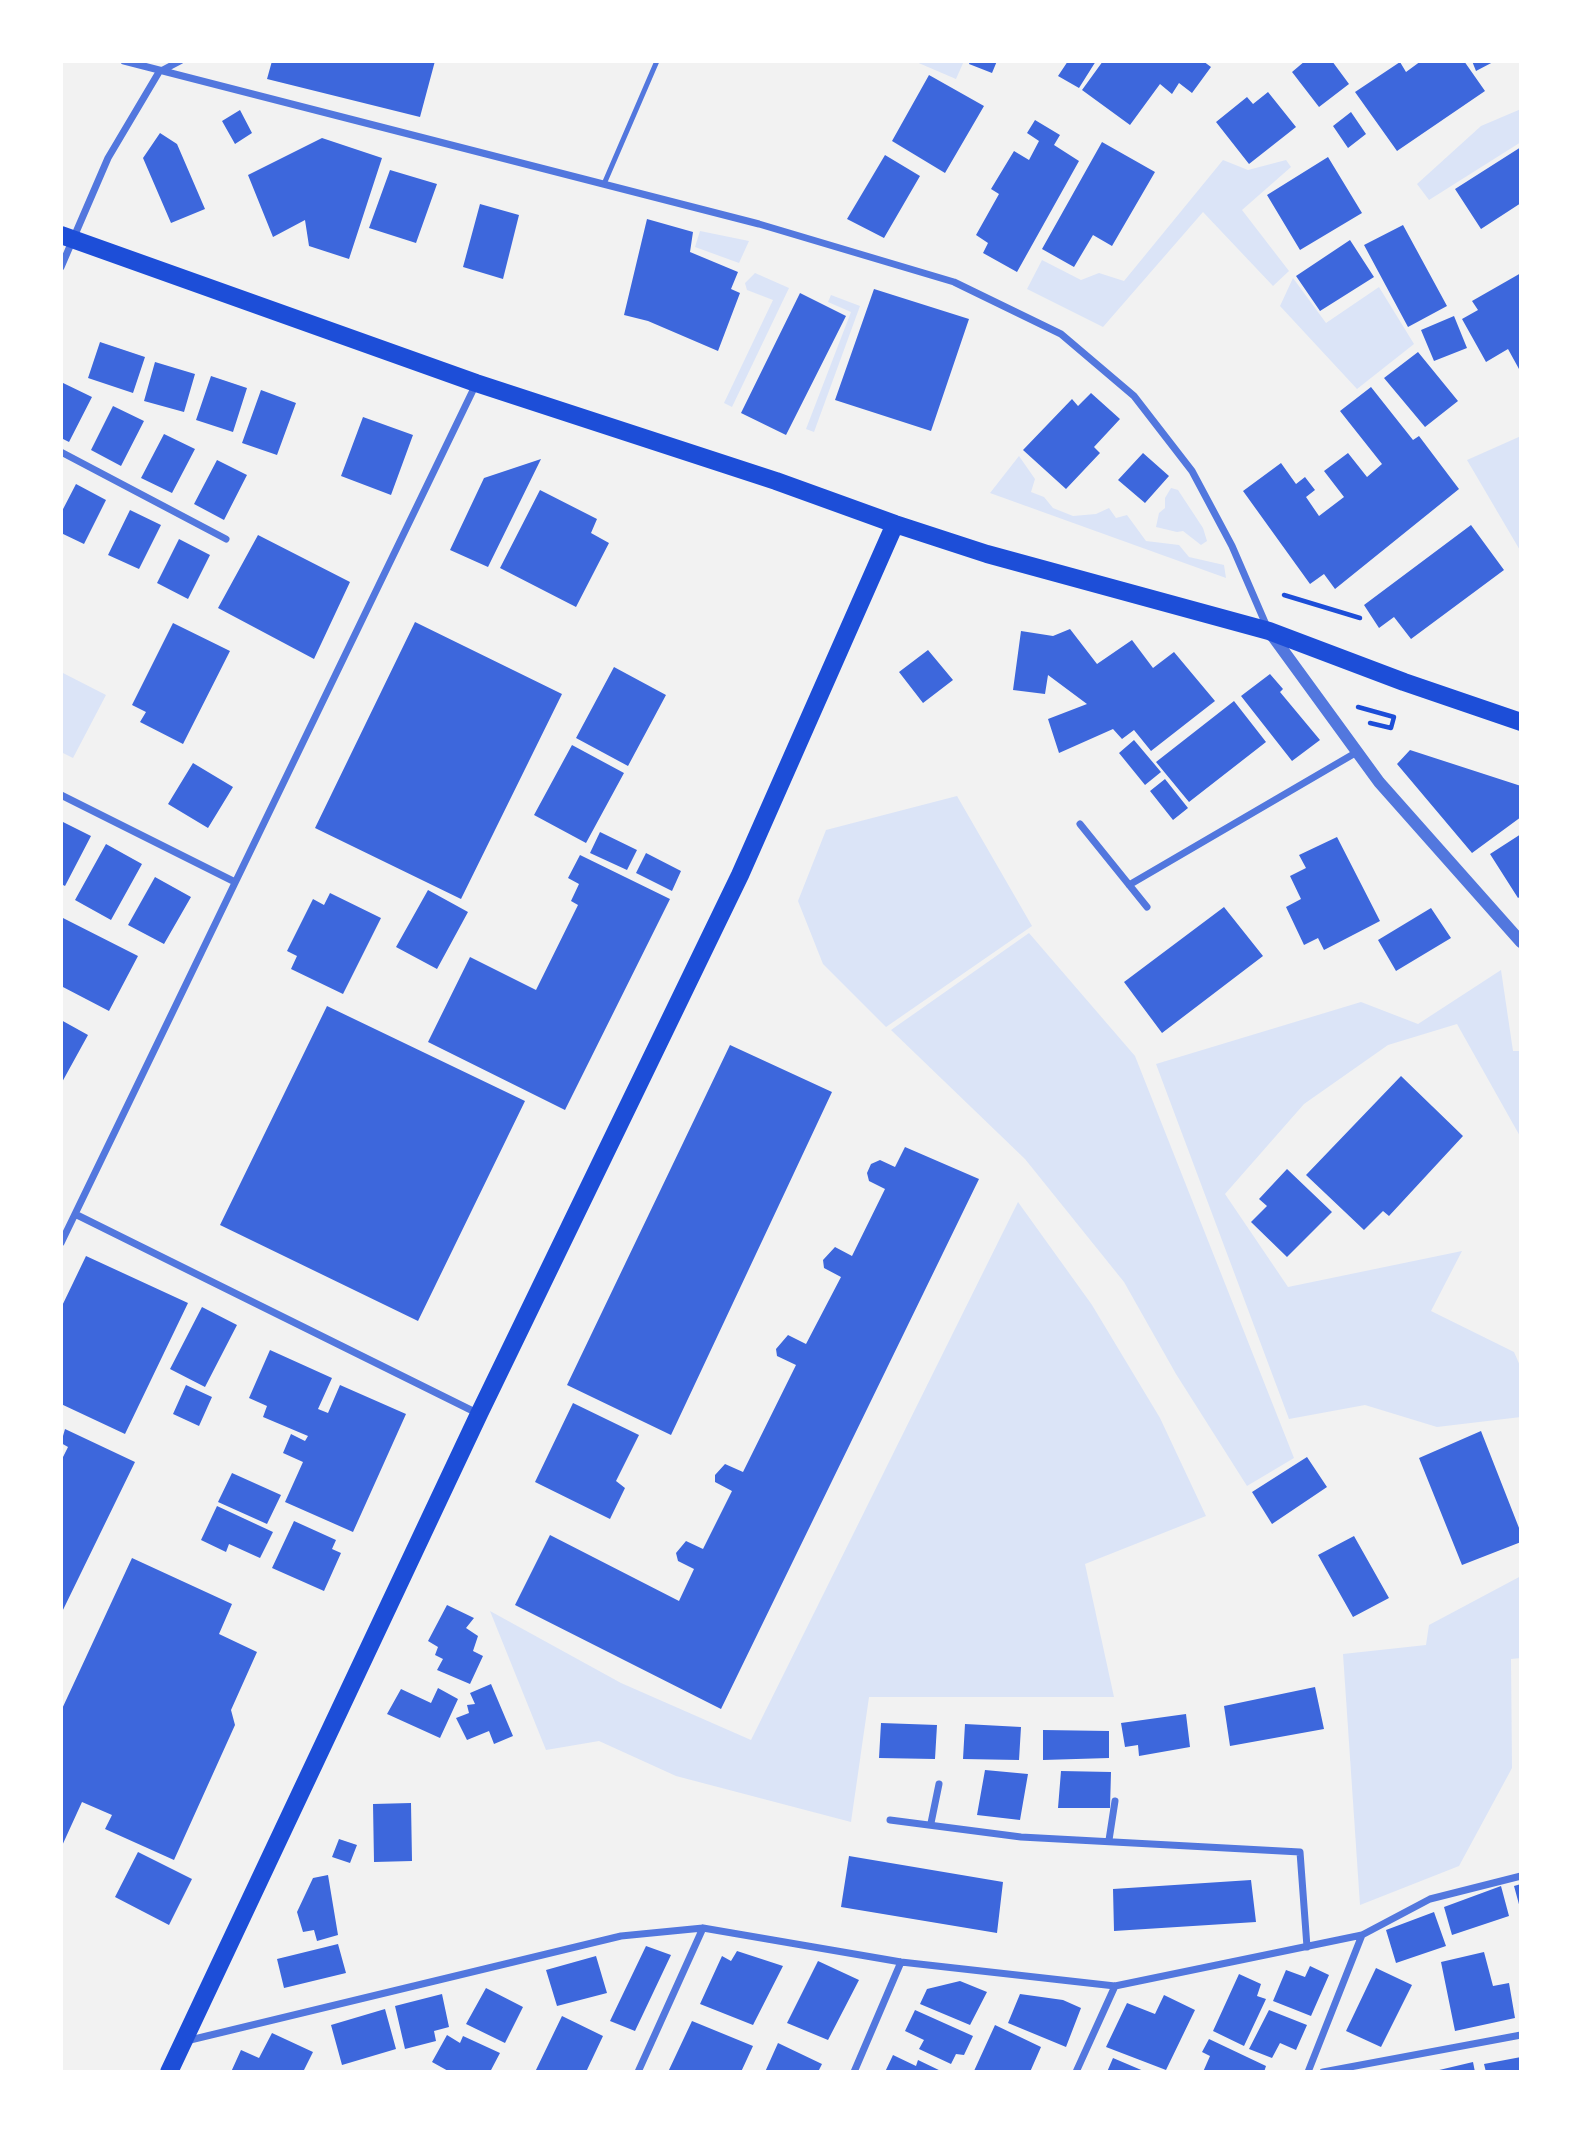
<!DOCTYPE html>
<html>
<head>
<meta charset="utf-8">
<style>
  body { margin:0 }
  #map { position:relative; width:1582px; height:2133px; overflow:hidden; background:#f2f2f2; font-family:Jost,sans-serif }
  canvas { display:block }
  .frame { position:absolute; inset:0; border:63px solid #fff; pointer-events:none }
</style>
</head>
<body>
<div id="map">
<canvas width="1582" height="2133"></canvas>
<div class="frame"></div>
</div>
<script>
const c = document.querySelector('canvas').getContext('2d');
c.lineJoin = 'round';
function paint(path, color) {
  c.fillStyle = color;
  c.fill(path, 'evenodd');
}
function poly(rows) {
  const path = new Path2D();
  for (const r of rows) {
    path.moveTo(r[0], r[1]);
    for (let i = 2; i < r.length; i += 2) path.lineTo(r[i], r[i + 1]);
  }
  return path;
}
function strokePath(path, color, width, dash) {
  c.strokeStyle = color;
  c.lineWidth = width;
  c.lineCap = dash ? 'butt' : 'round';
  c.setLineDash(dash || []);
  c.stroke(path);
}
paint(poly([
  [914,61,964,61,956,79],
  [1521,109,1521,142,1429,200,1417,184,1481,126],
  [1223,160,1248,170,1286,160,1291,167,1242,210,1289,271,1273,286,1203,212,1103,327,1027,289,1042,260,1081,280,1099,273,1124,281],
  [700,231,749,241,739,263,695,247],
  [755,273,789,288,732,407,724,403,773,300,747,290,745,283],
  [1293,278,1326,323,1379,287,1414,344,1357,389,1280,306],
  [831,295,860,306,814,432,806,429,851,312,828,302],
  [1521,436,1521,552,1467,460],
  [1019,456,1035,479,1031,492,1044,497,1053,508,1073,516,1096,514,1109,508,1116,518,1127,515,1146,541,1179,545,1189,557,1224,565,1226,578,990,493],
  [1171,488,1178,490,1203,528,1207,541,1201,545,1183,531,1177,532,1156,527,1159,513,1165,508,1165,498],
  [61,672,106,695,73,758,61,752],
  [957,796,1032,926,886,1027,823,964,798,901,826,830],
  [1029,933,1135,1056,1294,1458,1247,1486,1176,1374,1124,1282,1025,1159,891,1030],
  [1501,970,1513,1051,1521,1051,1521,1138,1457,1024,1388,1045,1304,1104,1225,1194,1288,1287,1462,1251,1431,1311,1514,1352,1521,1368,1521,1417,1437,1427,1365,1405,1289,1419,1156,1064,1361,1002,1418,1024],
  [1018,1202,1092,1305,1160,1418,1206,1516,1085,1564,1114,1697,869,1697,851,1822,676,1776,599,1741,546,1750,490,1611,621,1683,751,1740],
  [1521,1576,1521,1658,1511,1659,1512,1768,1459,1866,1360,1905,1343,1654,1426,1645,1429,1625]
]), '#dbe4f7');
paint(poly([
  [272,61,435,61,420,117,267,79],
  [970,61,997,61,992,73,969,64],
  [1068,61,1096,61,1079,88,1058,76],
  [1103,61,1203,61,1211,67,1192,93,1179,83,1172,94,1160,84,1130,125,1082,90],
  [1305,61,1332,61,1349,84,1319,107,1292,72],
  [1421,61,1464,61,1485,91,1397,151,1355,92,1400,62,1406,72],
  [1472,61,1495,61,1476,71],
  [929,75,984,106,945,173,892,141],
  [1268,92,1296,127,1249,164,1216,122,1247,97,1253,104],
  [240,110,252,133,235,144,222,121],
  [1351,112,1366,134,1348,148,1333,126],
  [1035,120,1060,135,1054,145,1079,161,1017,272,983,253,988,243,976,235,999,194,991,189,1014,151,1029,160,1039,141,1027,133],
  [160,133,177,144,205,209,171,223,143,158],
  [322,138,382,158,349,259,309,246,305,220,273,237,248,175],
  [1102,142,1155,172,1112,246,1093,235,1074,267,1042,249],
  [1521,147,1521,203,1481,229,1455,189],
  [885,155,920,176,884,238,847,219],
  [1328,157,1362,213,1300,250,1267,195],
  [390,170,437,184,416,243,369,228],
  [480,204,519,215,503,279,463,267],
  [647,219,693,232,690,252,738,272,731,289,740,293,718,351,648,321,624,315],
  [1403,225,1447,306,1408,327,1364,245],
  [1350,240,1374,277,1320,311,1296,276],
  [1521,273,1521,368,1519,369,1508,349,1486,362,1462,319,1478,310,1472,301],
  [874,289,969,319,931,431,835,400],
  [800,293,846,316,786,435,741,413],
  [1454,316,1467,348,1434,361,1421,330],
  [100,342,145,357,133,393,88,378],
  [1418,352,1458,401,1425,427,1384,378],
  [155,362,195,374,184,412,144,401],
  [211,376,247,388,233,432,196,420],
  [61,382,92,397,69,442,61,438],
  [1371,387,1413,440,1419,436,1459,489,1335,589,1324,574,1310,584,1243,491,1281,463,1296,484,1305,477,1315,490,1306,497,1319,516,1344,497,1324,471,1348,453,1367,477,1382,464,1340,411],
  [261,390,296,403,277,455,242,443],
  [1091,393,1120,419,1094,447,1100,453,1066,489,1023,450,1072,399,1078,406],
  [113,406,144,421,121,466,91,450],
  [363,417,413,435,391,495,341,476],
  [164,434,195,449,172,493,141,478],
  [1143,453,1169,476,1145,503,1118,480],
  [541,459,488,567,450,550,484,478],
  [217,460,247,475,224,520,194,504],
  [76,484,106,500,84,544,61,533,61,513],
  [540,490,597,519,591,533,609,543,576,607,500,568],
  [130,510,161,525,139,569,108,555],
  [1471,525,1504,570,1411,639,1394,617,1379,628,1364,605],
  [258,535,350,582,314,659,218,608],
  [179,539,210,555,188,599,157,583],
  [415,622,562,694,461,899,315,828],
  [173,623,230,651,183,744,140,722,146,712,132,705],
  [1070,629,1097,664,1132,640,1153,668,1174,652,1215,701,1151,751,1134,730,1122,739,1113,729,1059,753,1048,719,1087,704,1048,675,1045,694,1013,690,1021,631,1053,636],
  [928,650,953,680,923,703,899,672],
  [614,667,666,695,628,766,576,738],
  [1270,674,1283,689,1280,692,1320,740,1292,761,1241,696],
  [1234,701,1266,742,1189,802,1156,762],
  [1134,740,1161,772,1145,785,1119,753],
  [572,745,624,773,586,843,534,815],
  [1410,750,1521,786,1521,817,1472,853,1397,764],
  [193,763,233,787,208,828,168,804],
  [1165,779,1188,808,1173,820,1150,791],
  [61,821,91,836,65,886,61,884],
  [600,832,637,850,627,870,590,853],
  [1521,834,1521,896,1518,898,1490,854],
  [1337,837,1380,921,1324,950,1318,938,1304,945,1286,907,1301,899,1290,876,1306,868,1299,855],
  [106,844,142,864,111,920,75,900],
  [646,853,681,871,672,891,636,873],
  [580,855,670,899,565,1110,428,1042,470,957,536,990,578,905,571,901,579,884,568,878],
  [155,877,191,897,164,944,128,925],
  [428,890,468,912,437,969,396,947],
  [330,893,381,918,343,994,291,969,297,956,287,951,313,899,324,905],
  [1224,907,1263,956,1162,1033,1124,982],
  [1431,908,1451,938,1396,971,1378,940],
  [61,917,138,956,109,1011,61,986],
  [327,1006,525,1101,418,1321,220,1225],
  [61,1020,88,1035,61,1084],
  [730,1045,832,1092,671,1435,567,1385],
  [1401,1076,1463,1136,1389,1216,1383,1211,1364,1230,1306,1175],
  [905,1147,979,1179,721,1709,515,1605,550,1535,679,1601,694,1569,678,1561,676,1553,686,1541,703,1549,732,1491,715,1482,715,1475,725,1464,743,1472,796,1365,777,1356,776,1349,788,1335,806,1344,841,1277,824,1268,823,1260,835,1247,852,1256,885,1189,869,1181,867,1173,871,1164,880,1160,895,1167],
  [1287,1169,1332,1212,1287,1257,1251,1222,1267,1206,1259,1199],
  [86,1256,188,1303,125,1434,61,1404,61,1308],
  [202,1307,237,1325,205,1387,170,1369],
  [270,1350,332,1378,318,1409,328,1413,340,1385,406,1414,353,1532,285,1502,303,1462,283,1453,291,1434,305,1441,308,1436,263,1417,267,1406,249,1398],
  [186,1385,212,1397,199,1426,173,1414],
  [573,1403,639,1435,616,1481,625,1488,610,1519,535,1482],
  [65,1429,135,1462,61,1614,61,1461,68,1447,61,1443],
  [1481,1431,1521,1533,1521,1542,1462,1565,1419,1458],
  [1307,1457,1327,1487,1272,1524,1252,1492],
  [232,1473,281,1495,267,1524,218,1502],
  [217,1506,273,1532,260,1558,229,1544,226,1552,201,1540],
  [294,1521,336,1540,332,1549,341,1553,324,1591,272,1568],
  [1354,1536,1389,1598,1353,1617,1318,1555],
  [132,1558,232,1604,219,1634,257,1652,231,1710,235,1725,174,1860,105,1829,112,1815,82,1802,61,1848,61,1711],
  [447,1605,474,1618,466,1628,478,1636,473,1651,483,1656,470,1684,437,1670,443,1659,435,1655,438,1647,428,1641],
  [491,1684,513,1736,494,1744,489,1731,467,1740,456,1718,469,1713,467,1705,475,1704,470,1693],
  [1315,1687,1324,1729,1230,1746,1224,1706],
  [438,1688,458,1699,440,1738,387,1714,401,1689,431,1703],
  [1186,1714,1190,1747,1139,1756,1138,1745,1125,1747,1121,1723],
  [881,1723,937,1725,935,1759,879,1758],
  [965,1724,1021,1727,1019,1760,963,1759],
  [1043,1730,1109,1731,1109,1758,1043,1760],
  [985,1770,1028,1774,1020,1820,977,1815],
  [1061,1771,1111,1772,1110,1808,1058,1808],
  [411,1803,412,1861,374,1862,373,1804],
  [339,1839,357,1845,350,1863,332,1857],
  [138,1852,192,1879,169,1925,115,1897],
  [849,1856,1003,1882,997,1933,841,1907],
  [328,1875,338,1935,317,1941,314,1930,303,1932,297,1912,313,1878],
  [1251,1880,1256,1922,1114,1931,1113,1889],
  [1521,1884,1521,1908,1520,1908,1514,1886],
  [1501,1886,1509,1916,1452,1935,1444,1907],
  [1434,1912,1446,1946,1396,1963,1386,1930],
  [338,1944,346,1973,284,1988,277,1959],
  [646,1946,671,1955,635,2031,610,2021],
  [737,1951,783,1966,753,2025,700,2004,722,1956,731,1961],
  [1484,1952,1493,1986,1509,1983,1515,2018,1455,2031,1441,1962],
  [596,1956,607,1993,557,2006,546,1970],
  [818,1961,859,1980,828,2040,787,2023],
  [1310,1966,1329,1975,1311,2016,1273,2001,1286,1970,1305,1977],
  [1376,1968,1412,1985,1381,2047,1346,2031],
  [1239,1974,1261,1984,1257,1996,1266,1999,1244,2046,1213,2031],
  [960,1981,987,1992,970,2025,920,2004,927,1989],
  [486,1988,523,2007,505,2043,466,2024],
  [442,1994,449,2027,434,2031,436,2041,405,2049,395,2006],
  [1020,1994,1063,2000,1081,2008,1066,2047,1008,2023],
  [1164,1995,1195,2010,1166,2070,1106,2047,1127,2003,1155,2014],
  [385,2009,396,2049,342,2065,331,2025],
  [915,2010,973,2036,964,2055,956,2054,951,2064,919,2049,924,2040,905,2031],
  [1269,2010,1307,2025,1296,2050,1280,2043,1272,2058,1249,2049],
  [562,2016,603,2036,586,2072,535,2072],
  [692,2021,753,2046,741,2072,668,2072],
  [995,2025,1041,2047,1030,2072,974,2071],
  [272,2033,313,2052,303,2072,231,2072,241,2050,259,2058],
  [447,2035,460,2043,463,2036,500,2053,490,2072,450,2072,432,2062],
  [1209,2039,1266,2066,1264,2072,1203,2072,1210,2056,1202,2052],
  [778,2043,822,2064,818,2072,765,2072],
  [893,2055,916,2066,918,2060,943,2072,885,2072],
  [1521,2057,1521,2072,1486,2072,1484,2064],
  [1113,2058,1146,2072,1107,2072],
  [1473,2062,1475,2072,1435,2072,1435,2071]
]), '#3d67dc');
strokePath(poly([
  [1284,595,1360,618],
  [1358,707,1394,717,1391,728,1370,723]
]), '#1d4ed8', 4.5);
strokePath(poly([
  [604,184,657,61]
]), '#5277de', 5);
strokePath(poly([
  [124,61,759,224,954,282,1061,334,1134,396,1192,471,1232,546,1267,627],
  [61,267,108,158,159,72,180,61],
  [61,452,226,539],
  [61,795,235,882],
  [1080,824,1147,907],
  [1129,885,1357,752],
  [75,1214,479,1414],
  [61,1243,476,384],
  [890,1820,1021,1837,1300,1852,1307,1947],
  [931,1823,939,1784],
  [1109,1840,1115,1801],
  [186,2041,621,1936,703,1928,901,1962,1115,1986,1362,1935,1430,1899,1521,1876],
  [638,2072,703,1928],
  [854,2072,901,1962],
  [1076,2072,1115,1986],
  [1308,2072,1362,1935],
  [1323,2072,1521,2035]
]), '#5277de', 7);
strokePath(poly([
  [1269,631,1379,782,1521,942]
]), '#5277de', 12);
strokePath(poly([
  [61,235,476,383,776,481,895,524,987,554,1269,631,1404,682,1521,722],
  [169,2072,479,1414,740,875,895,524]
]), '#1d4ed8', 18);
</script>
</body>
</html>
